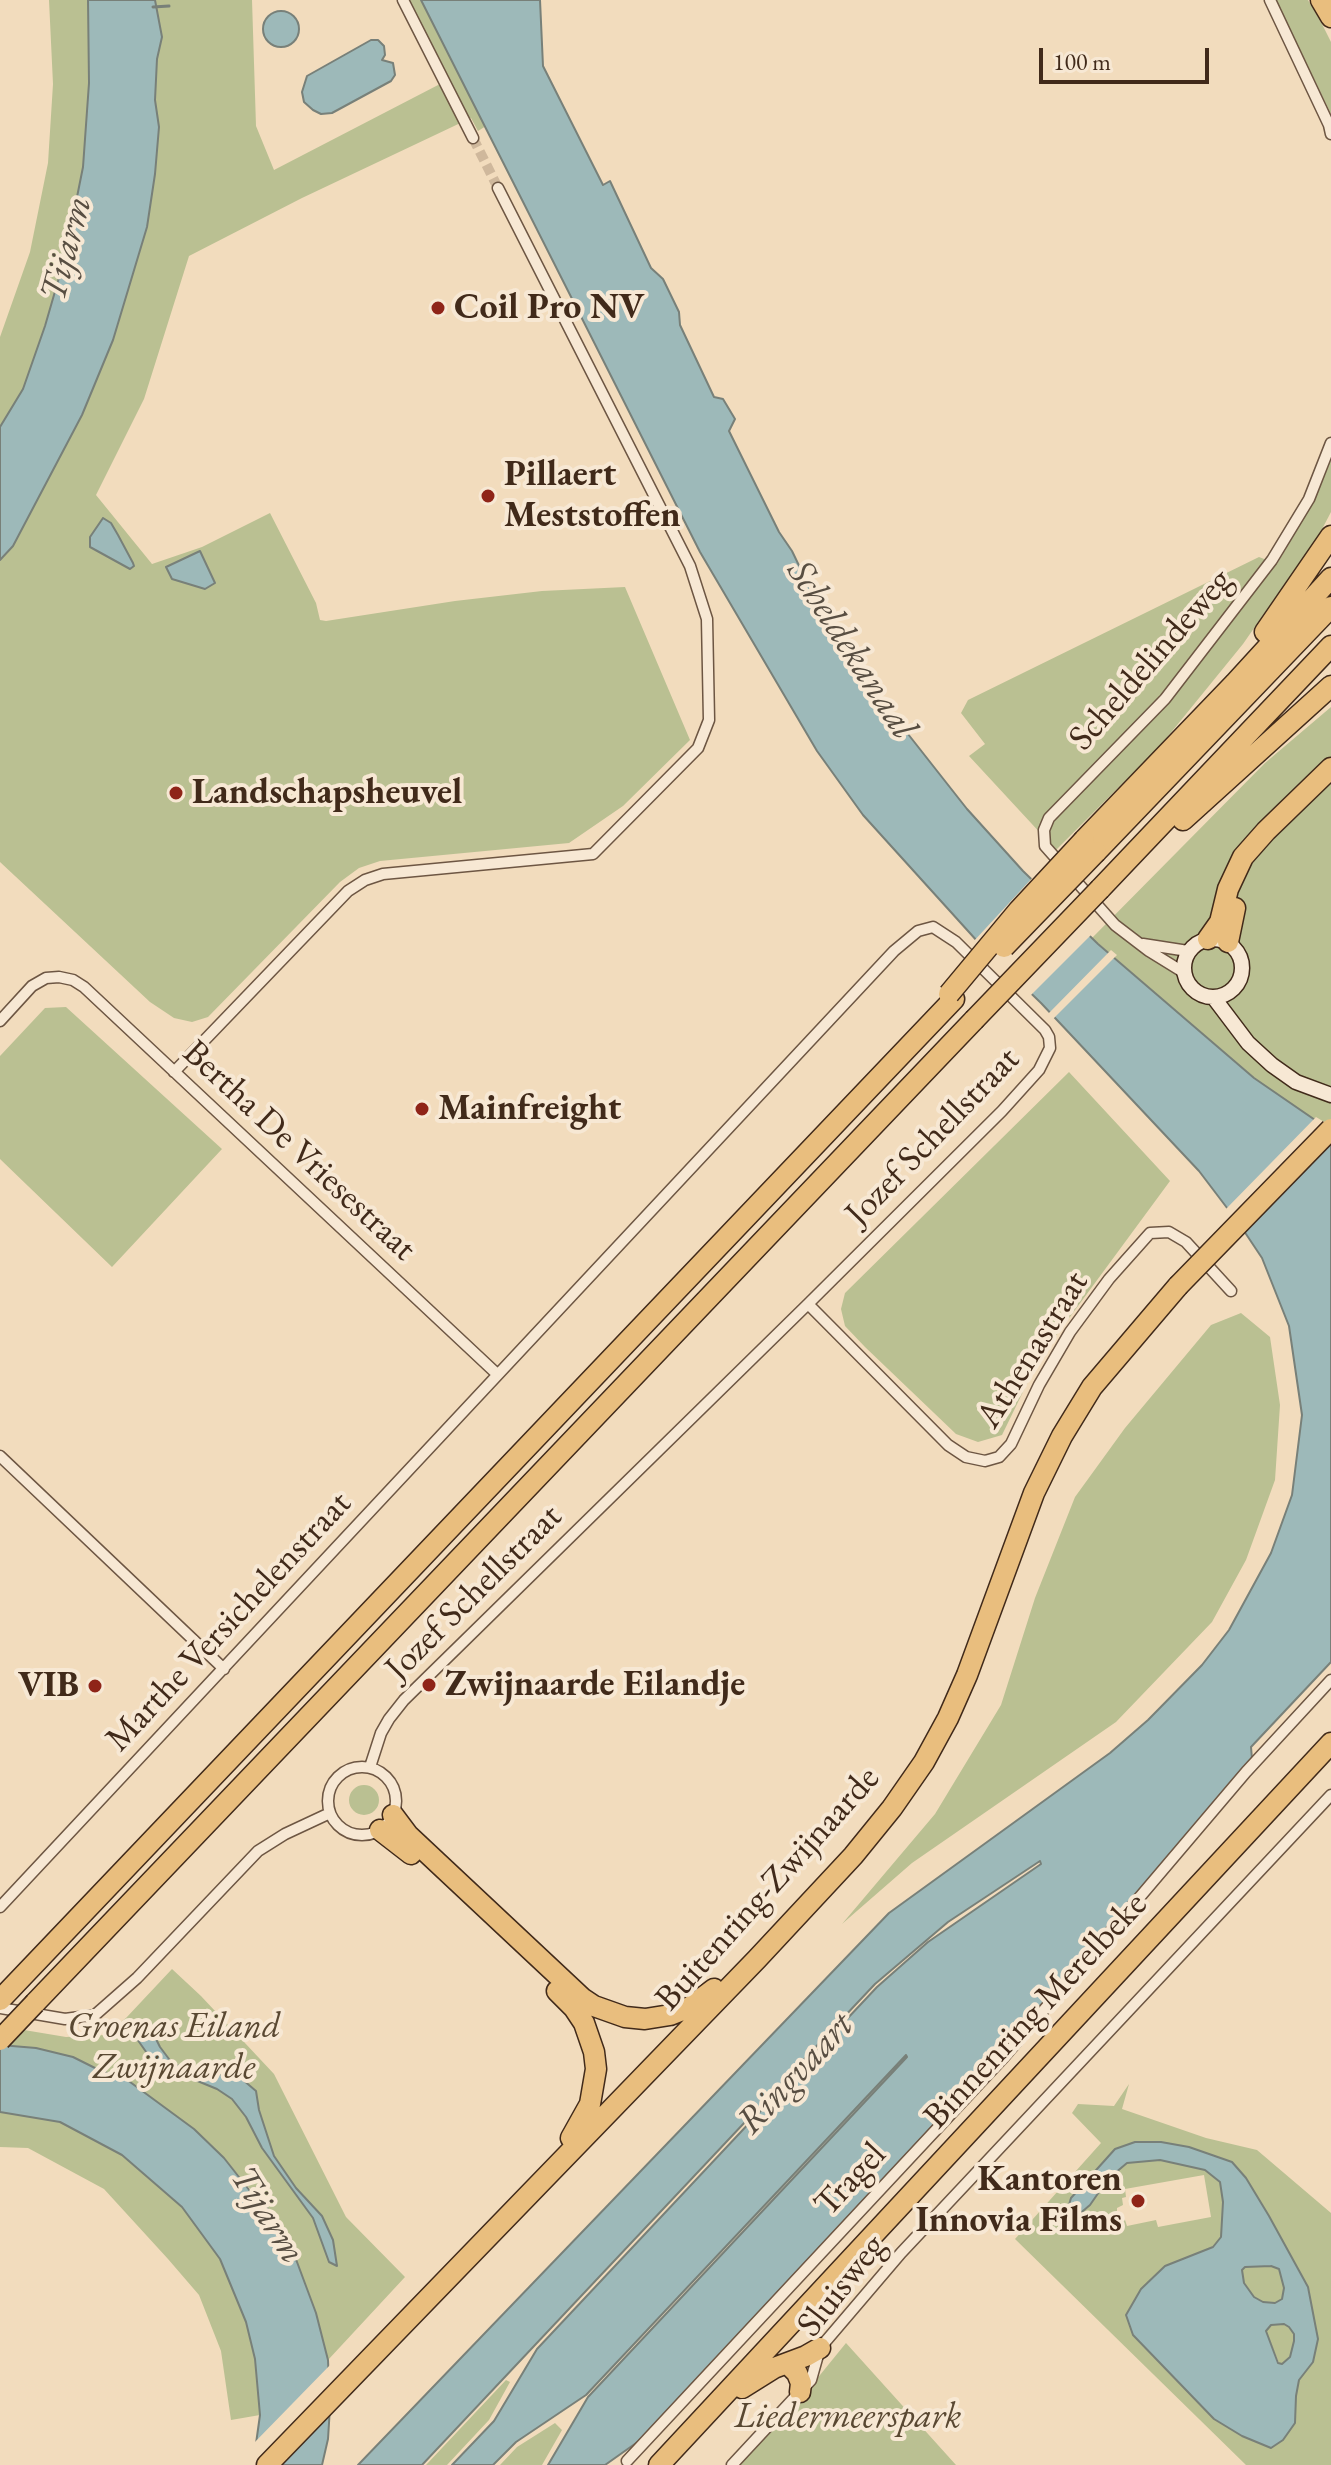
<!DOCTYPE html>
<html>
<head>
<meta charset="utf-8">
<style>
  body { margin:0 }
  #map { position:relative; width:1331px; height:2465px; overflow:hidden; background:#f2dcbd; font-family:"EB Garamond",serif }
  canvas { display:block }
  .scale { position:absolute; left:1039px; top:48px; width:170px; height:36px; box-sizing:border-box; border:4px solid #412a1a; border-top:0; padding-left:10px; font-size:24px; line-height:28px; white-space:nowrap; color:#412a1a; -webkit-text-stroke:6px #f7e8d4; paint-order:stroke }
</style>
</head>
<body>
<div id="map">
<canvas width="1331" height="2465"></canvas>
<div class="scale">100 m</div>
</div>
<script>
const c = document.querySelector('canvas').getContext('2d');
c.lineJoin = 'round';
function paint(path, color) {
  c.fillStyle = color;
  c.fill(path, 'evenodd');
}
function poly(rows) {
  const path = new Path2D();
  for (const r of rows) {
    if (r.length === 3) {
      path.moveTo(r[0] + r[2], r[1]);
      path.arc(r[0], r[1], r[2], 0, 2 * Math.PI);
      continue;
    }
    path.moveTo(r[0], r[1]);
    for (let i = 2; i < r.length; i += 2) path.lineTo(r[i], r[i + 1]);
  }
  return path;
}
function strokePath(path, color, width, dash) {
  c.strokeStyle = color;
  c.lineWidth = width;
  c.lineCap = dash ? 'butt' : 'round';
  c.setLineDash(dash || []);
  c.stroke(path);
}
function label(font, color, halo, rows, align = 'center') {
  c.font = font + ' "EB Garamond",serif';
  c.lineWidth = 8;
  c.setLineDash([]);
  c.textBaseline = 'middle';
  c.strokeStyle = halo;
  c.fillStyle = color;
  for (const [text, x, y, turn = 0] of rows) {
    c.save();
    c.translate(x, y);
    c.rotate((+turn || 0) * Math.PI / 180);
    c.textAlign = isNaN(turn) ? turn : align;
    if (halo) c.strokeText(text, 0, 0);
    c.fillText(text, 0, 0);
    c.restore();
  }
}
paint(poly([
  [49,0,88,0,89,83,83,167,65,257,45,326,23,389,0,427,0,337,30,252,48,163,53,84],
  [155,0,252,0,256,126,274,170,440,84,397,0,421,0,486,126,478,131,471,118,302,198,189,256,144,399,96,495,152,564,202,547,270,513,316,603,320,620,326,621,455,601,542,591,625,587,690,740,623,806,569,843,380,861,359,868,340,882,208,1017,192,1022,174,1018,150,1002,0,862,0,560,13,546,82,415,113,340,147,227,155,174,159,127,155,100,157,59,162,37],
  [1276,0,1308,0,1322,24,1331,42,1331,114],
  [1331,459,1331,512,1320,533,1243,644,1160,746,1056,850,969,756,985,744,961,713,968,700,1259,557,1277,564,1314,501],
  [1331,707,1331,1131,1254,1078,1092,938,1265,763],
  [66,1007,222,1149,112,1267,0,1159,0,1056,45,1008],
  [1069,1072,1170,1181,1039,1359,1002,1435,978,1442,956,1434,865,1347,845,1326,841,1309,845,1293],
  [1241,1313,1270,1337,1280,1405,1275,1480,1246,1560,1212,1622,1116,1722,912,1863,842,1924,935,1814,1001,1705,1035,1598,1075,1497,1125,1428,1211,1325],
  [364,1800,15],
  [172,1969,201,1996,274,2074,346,2217,405,2277,328,2360,316,2313,297,2262,279,2223,224,2158,194,2129,126,2079,101,2071,73,2057,36,2048,0,2045,0,2026,66,2037,104,2035,126,2018],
  [1129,2084,1122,2109,1206,2138,1257,2150,1331,2213,1331,2465,1246,2465,1015,2239,1101,2143,1072,2113,1078,2104,1114,2106],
  [1161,2142,1189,2147,1232,2162,1246,2178,1308,2287,1313,2362,1299,2380,1296,2396,1295,2423,1283,2440,1271,2448,1242,2436,1214,2419,1133,2335,1126,2315,1191,2257,1213,2247,1221,2237,1223,2202,1220,2182,1205,2170,1160,2160,1127,2163,1108,2179,1071,2198,1084,2185],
  [1204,2175,1211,2217,1158,2227,1156,2220,1127,2226,1125,2220,1117,2216,1117,2208,1123,2205,1122,2198,1126,2197,1125,2189],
  [0,2112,60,2122,122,2155,182,2207,220,2259,246,2322,255,2359,260,2415,231,2420,221,2351,199,2295,168,2259,104,2189,28,2148,0,2147],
  [1271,2266,1279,2269,1284,2288,1282,2300,1275,2303,1263,2302,1254,2297,1244,2282,1242,2270,1245,2267],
  [1283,2324,1289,2327,1294,2334,1294,2341,1290,2357,1282,2364,1279,2363,1266,2331,1271,2325],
  [846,2343,956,2465,738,2465,807,2391],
  [506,2380,510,2382,489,2420,447,2465,426,2465],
  [555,2423,562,2430,542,2465,500,2465,517,2447]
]), '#bac092');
const water = poly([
  [88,0,155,0,162,37,157,59,155,100,159,127,155,174,147,227,113,340,82,415,13,546,0,560,0,427,23,389,45,326,65,257,83,167,89,83,88,0],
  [421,0,540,0,543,66,603,185,610,181,651,268,663,279,679,312,680,325,714,397,723,399,735,419,729,431,779,532,792,551,817,603,871,687,967,809,1023,871,1098,944,1254,1078,1331,1131,1331,1662,1251,1747,1252,1759,1010,2043,639,2441,605,2465,548,2465,588,2397,907,2057,906,2055,586,2395,516,2442,493,2465,452,2465,494,2421,537,2349,877,1987,928,1942,1041,1864,1040,1861,948,1922,875,1984,422,2465,358,2465,889,1913,1110,1753,1148,1720,1202,1665,1229,1630,1271,1553,1292,1495,1302,1415,1289,1326,1262,1258,1240,1225,1199,1171,1041,1003,978,942,863,815,817,751,700,552,421,0],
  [281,29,18],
  [371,40,378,40,384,46,385,55,382,60,393,63,395,75,391,81,332,113,321,114,313,110,304,102,302,92,307,76,371,40],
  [103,518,111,523,118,535,133,563,134,566,130,569,90,547,90,537,103,518],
  [200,551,215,583,205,589,172,579,166,567,200,551],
  [149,2025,160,2047,172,2063,199,2075,236,2074,256,2091,259,2110,274,2156,296,2188,322,2216,333,2240,337,2266,329,2262,313,2218,262,2148,246,2117,232,2099,217,2089,173,2071,149,2056,137,2039,140,2032,149,2025],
  [0,2045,36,2048,73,2057,101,2071,126,2079,194,2129,224,2158,250,2191,265,2205,279,2223,297,2262,316,2313,328,2360,330,2407,328,2439,322,2465,253,2465,260,2415,255,2359,246,2322,220,2259,182,2207,122,2155,60,2122,0,2112,0,2045],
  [1135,2142,1161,2142,1189,2147,1232,2162,1246,2178,1269,2216,1308,2287,1318,2339,1313,2362,1299,2380,1296,2396,1295,2423,1283,2440,1271,2448,1242,2436,1214,2419,1133,2335,1126,2315,1141,2289,1165,2266,1213,2247,1221,2237,1223,2202,1220,2182,1205,2170,1160,2160,1127,2163,1108,2179,1090,2205,1077,2216,1068,2208,1071,2198,1115,2149,1135,2142],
  [1271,2266,1279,2269,1284,2288,1282,2299,1275,2303,1263,2302,1254,2297,1244,2283,1242,2270,1245,2267,1271,2266],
  [1284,2324,1289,2327,1294,2334,1294,2341,1290,2357,1282,2364,1278,2363,1266,2331,1271,2325,1284,2324]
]);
paint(water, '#9db9b9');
strokePath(water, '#788079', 2);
paint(poly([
  [1034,876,1093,933,1029,997,973,942],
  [1111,950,1117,955,1052,1020,1047,1015],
  [1316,1117,1331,1126,1241,1235,1224,1211],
  [332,2363,334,2408,280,2465,249,2465,253,2444]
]), '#f2dcbd');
strokePath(poly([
  [153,7,169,6]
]), '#788079', 3);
strokePath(poly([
  [473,138,498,188]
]), '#cfb89c', 10, [10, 5]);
const street = poly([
  [403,0,473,138],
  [1270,0,1329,125,1331,134],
  [1143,944,1188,951],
  [1183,972,1149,951,1115,925,1045,846,1044,830,1049,818,1165,699,1272,560,1309,499,1331,443],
  [0,1021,32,986,46,978,59,977,73,980,84,987,497,1374],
  [174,1072,348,891,365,880,383,874,593,854,698,748,709,720,707,619,690,566,498,188],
  [808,1304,948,1445,966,1457,985,1461,999,1457,1011,1444,1039,1385,1070,1332,1109,1279,1150,1233,1169,1232,1186,1242,1231,1291],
  [0,1456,224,1669],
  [362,1801,34],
  [0,1907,894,951,918,931,933,927,956,942,1045,1030,1049,1037,1050,1048,1039,1070,1002,1111,808,1304,404,1700,389,1719,381,1733,370,1767],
  [0,2008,65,2019,95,2015,137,1978,258,1851,285,1834,330,1813],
  [627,2461,1004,2057,1246,1772,1331,1680],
  [732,2465,811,2380,820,2348,901,2253,1331,1795]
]);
const secondary = poly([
  [1213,968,29],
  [1214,998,1248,1043,1272,1065,1296,1082,1331,1095]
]);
const highway = poly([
  [1321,0,1331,17],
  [1265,632,1331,536],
  [1183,820,1331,686],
  [1084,840,1235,683,1331,578],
  [1096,852,1331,607],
  [1100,889,1331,646],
  [1208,939,1220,922,1228,889,1243,857,1266,831,1331,768],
  [1228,942,1235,908],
  [393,1815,408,1835,582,1998,594,2006,625,2017,645,2019,670,2015,690,2007,714,1989],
  [380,1830,411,1854],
  [557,1991,574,2008,584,2023,594,2052,596,2069,590,2104,571,2138],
  [0,2000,954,999],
  [35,2003,974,1020],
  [788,2364,797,2373,801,2383,800,2392],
  [742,2388,774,2368,806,2356,820,2348],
  [267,2465,757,1959,853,1856,892,1808,924,1762,948,1718,967,1675,1034,1493,1062,1436,1092,1387,1178,1286],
  [659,2465,1331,1743]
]);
strokePath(street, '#6d5643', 13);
strokePath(secondary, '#412a1a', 17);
strokePath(highway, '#412a1a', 23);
strokePath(street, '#f7e8d4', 10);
strokePath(secondary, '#f7e8d4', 14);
strokePath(highway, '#e9be7e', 20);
const highwayBridge = poly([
  [1004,947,1096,852],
  [949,994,1019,910,1084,840],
  [974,1020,1100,889],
  [1178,1286,1331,1129],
  [0,2040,35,2003]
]);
strokePath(highwayBridge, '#412a1a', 23, []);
strokePath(highwayBridge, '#e9be7e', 20);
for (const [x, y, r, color] of [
  [438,308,8,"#8f2418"],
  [488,496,8,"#8f2418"],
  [176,793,8,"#8f2418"],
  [422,1109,8,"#8f2418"],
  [429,1685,8,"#8f2418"],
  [95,1686,8,"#8f2418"],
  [1138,2201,8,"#8f2418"]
]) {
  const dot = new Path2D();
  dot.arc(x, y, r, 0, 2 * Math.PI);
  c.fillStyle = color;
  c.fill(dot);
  strokePath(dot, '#f7e8d4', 3);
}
label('bold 36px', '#412a1a', '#f7e8d4', [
  ["Coil Pro NV",454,308],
  ["Pillaert",504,475],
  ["Meststoffen",504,516],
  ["Landschapsheuvel",192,793],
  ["Mainfreight",438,1109],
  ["Zwijnaarde Eilandje",445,1685],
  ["VIB",79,1686,"right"],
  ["Kantoren",1122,2180,"right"],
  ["Innovia Films",1122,2221,"right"]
], 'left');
label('36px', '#412a1a', '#f7e8d4', [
  ["Scheldelindeweg",1151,660,-49],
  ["Jozef Schellstraat",933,1137,-46],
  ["Bertha De Vriesestraat",299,1151,43],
  ["Athenastraat",1033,1350,-58],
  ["Jozef Schellstraat",474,1593,-45],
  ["Marthe Versichelenstraat",229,1622,-47],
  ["Buitenring-Zwijnaarde",768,1889,-48],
  ["Binnenring Merelbeke",1036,2011,-47],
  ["Tragel",851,2180,-47],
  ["Sluisweg",842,2286,-52]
]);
label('italic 36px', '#594832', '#f7e8d4', [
  ["Groenas Eiland",174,2027],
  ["Zwijnaarde",174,2068],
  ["Liedermeerspark",848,2417]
]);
label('italic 38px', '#584e42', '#f7e8d4', [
  ["Tijarm",67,249,-75],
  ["Scheldekanaal",851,650,57],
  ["Ringvaart",796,2074,-47],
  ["Tijarm",267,2215,58]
]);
</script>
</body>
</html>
